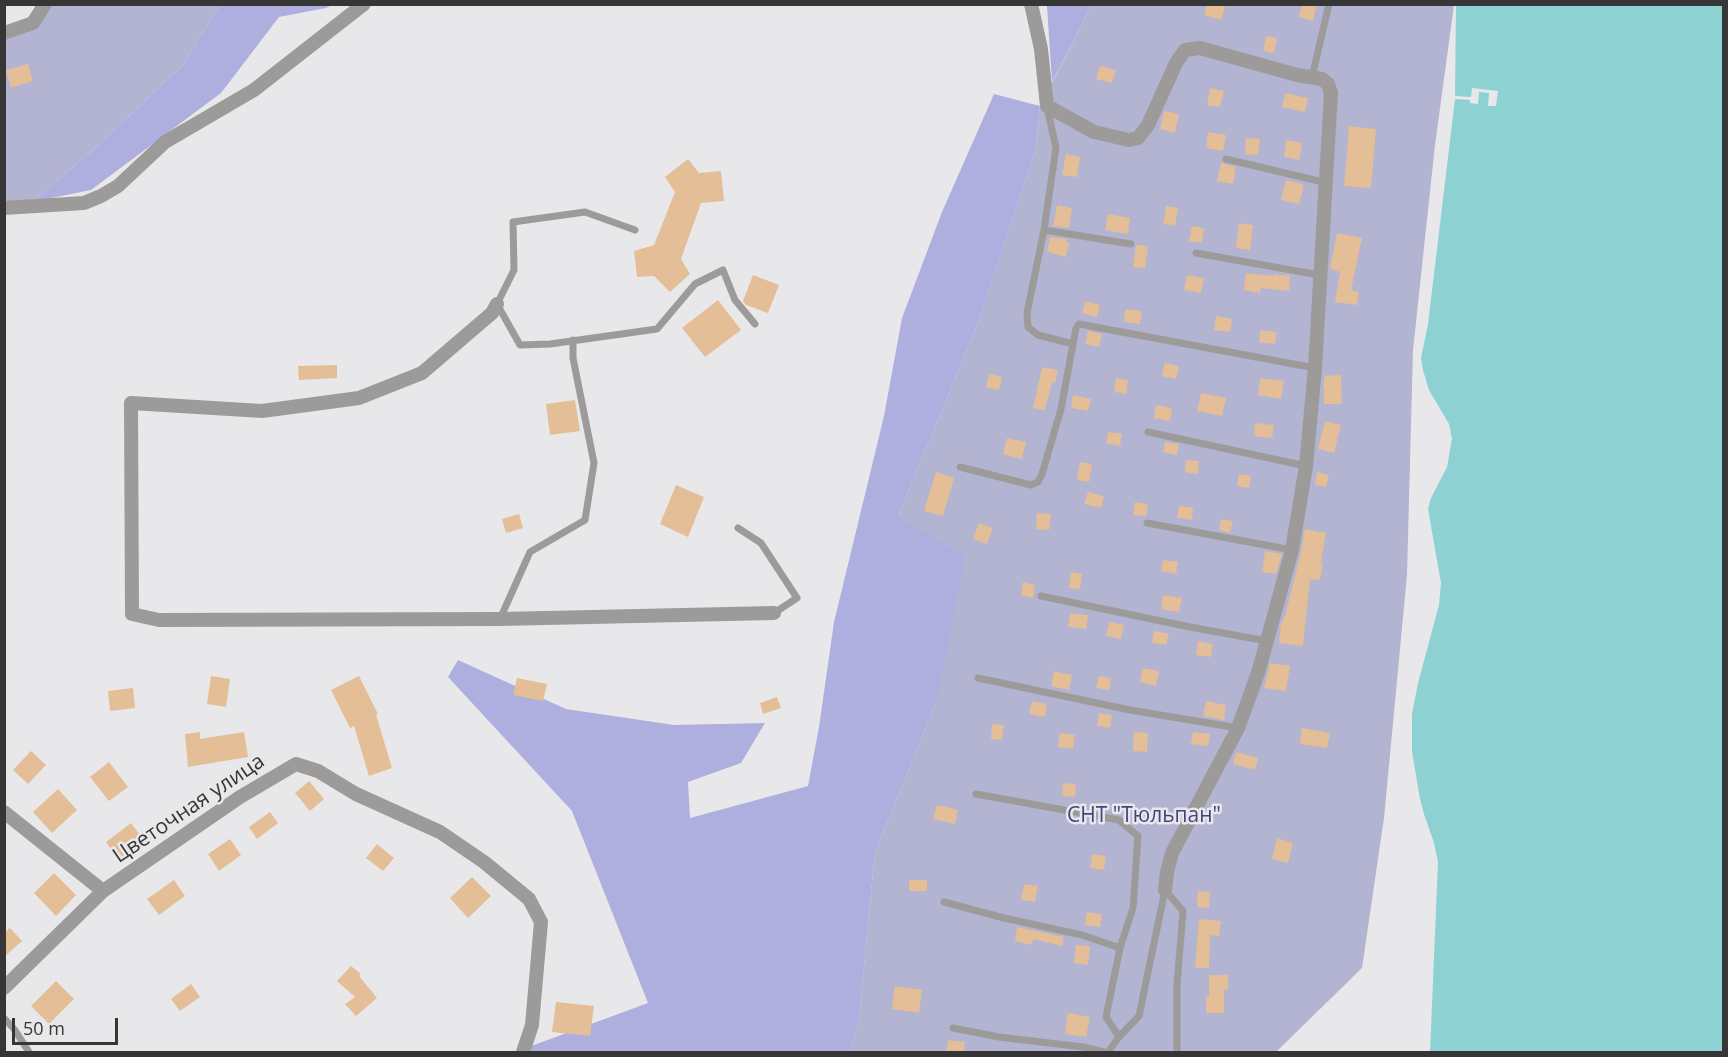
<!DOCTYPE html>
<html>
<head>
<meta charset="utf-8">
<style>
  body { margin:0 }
  #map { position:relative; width:1728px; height:1057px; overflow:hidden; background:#e8e8eb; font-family:"Open Sans",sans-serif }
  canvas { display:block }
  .frame { position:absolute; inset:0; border:6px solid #363637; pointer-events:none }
  .scale { position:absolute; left:12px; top:1018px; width:106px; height:27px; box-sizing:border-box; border:3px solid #363637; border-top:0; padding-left:8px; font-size:18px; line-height:21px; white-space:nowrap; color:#363637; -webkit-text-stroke:4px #e8e8eb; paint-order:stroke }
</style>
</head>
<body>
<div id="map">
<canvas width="1728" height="1057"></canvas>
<div class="frame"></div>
<div class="scale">50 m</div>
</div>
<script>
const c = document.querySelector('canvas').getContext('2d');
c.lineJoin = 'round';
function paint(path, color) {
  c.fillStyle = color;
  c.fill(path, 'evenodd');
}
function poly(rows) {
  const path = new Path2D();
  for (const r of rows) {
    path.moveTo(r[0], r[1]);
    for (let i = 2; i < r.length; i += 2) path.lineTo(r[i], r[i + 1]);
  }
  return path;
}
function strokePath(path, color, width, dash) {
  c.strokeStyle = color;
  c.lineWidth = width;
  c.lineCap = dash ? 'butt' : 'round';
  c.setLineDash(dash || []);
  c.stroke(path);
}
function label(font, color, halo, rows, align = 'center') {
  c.font = font + ' "Open Sans",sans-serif';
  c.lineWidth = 5;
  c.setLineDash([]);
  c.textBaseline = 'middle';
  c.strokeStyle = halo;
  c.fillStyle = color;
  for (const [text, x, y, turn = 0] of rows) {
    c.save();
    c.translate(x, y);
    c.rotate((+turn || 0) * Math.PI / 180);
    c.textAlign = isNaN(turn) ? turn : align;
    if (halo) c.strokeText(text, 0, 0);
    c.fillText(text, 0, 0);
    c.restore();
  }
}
paint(poly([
  [46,5,220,5,182,66,92,151,32,202,5,201,5,36],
  [1092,5,1454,5,1435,145,1413,350,1407,575,1384,818,1362,968,1276,1052,850,1052,859,1018,875,852,938,698,898,516,980,318,1036,149,1040,106]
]), '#b3b3d2');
paint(poly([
  [220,5,332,5,326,8,279,17,221,93,91,190,32,202,92,151,182,66],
  [1047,5,1092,5,1052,82,1047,6],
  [994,94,1040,106,1036,149,980,318,898,516,965,556,938,698,875,852,859,1018,850,1052,515,1052,648,1003,572,811,448,677,458,660,566,709,674,725,765,723,741,763,688,782,690,818,808,786,819,727,834,622,884,416,902,318,942,212]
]), '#afafdf');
paint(poly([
  [1456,5,1723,5,1723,1052,1430,1052,1438,862,1434,843,1424,814,1420,799,1412,751,1412,714,1418,683,1439,605,1441,583,1428,509,1431,498,1447,467,1452,439,1449,424,1429,390,1423,370,1421,358,1428,324,1455,99]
]), '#8ed1d2');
paint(poly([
  [1472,88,1498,91,1496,106,1488,106,1489,93,1479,92,1478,104,1470,103,1470,100,1455,99,1455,96,1471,97]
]), '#e8e8eb');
paint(poly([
  [1207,4,1226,4,1221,20,1204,15],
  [1302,4,1317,4,1313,21,1299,17],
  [1266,36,1277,38,1274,53,1263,51],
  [28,64,33,81,11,88,6,70],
  [1100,66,1116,70,1112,83,1096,79],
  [1210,88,1224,91,1220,107,1207,105],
  [1285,93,1308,98,1305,112,1282,107],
  [1164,111,1179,114,1175,133,1160,129],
  [1349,126,1376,129,1371,188,1344,186],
  [1208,132,1226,135,1223,151,1206,148],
  [1246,138,1260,139,1258,155,1245,154],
  [1286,140,1302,143,1299,160,1284,157],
  [1066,154,1080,157,1077,177,1062,175],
  [688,159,699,173,721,171,724,201,701,203,681,259,690,274,670,292,654,276,637,277,634,251,654,245,675,192,665,177],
  [1221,163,1236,167,1233,184,1217,181],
  [1286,180,1304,185,1299,204,1281,200],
  [1057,205,1072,208,1069,228,1053,226],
  [1166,206,1178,208,1175,226,1163,224],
  [1108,214,1130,218,1128,234,1105,230],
  [1239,223,1253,225,1250,250,1236,248],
  [1192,226,1204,228,1202,243,1189,241],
  [1337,233,1362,238,1351,290,1359,292,1357,305,1335,302,1340,272,1330,269],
  [1050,237,1067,239,1066,242,1069,243,1066,257,1047,252],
  [1136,245,1148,246,1145,268,1133,267],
  [1246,273,1274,276,1274,274,1290,276,1289,291,1261,288,1260,293,1244,290],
  [753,275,779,285,768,313,746,305,743,301],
  [1187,275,1204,278,1201,293,1184,290],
  [718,300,741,330,705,357,682,328],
  [1085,301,1100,305,1097,317,1082,313],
  [1125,309,1142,311,1140,324,1124,322],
  [1216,316,1232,319,1230,332,1214,330],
  [1260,330,1277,332,1275,344,1259,342],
  [1088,331,1102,334,1099,347,1085,344],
  [1165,363,1179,366,1176,379,1162,376],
  [337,365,337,378,299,380,298,366],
  [1042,367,1058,370,1055,383,1052,382,1045,410,1033,408],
  [989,374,1002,377,999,390,986,387],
  [1341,375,1342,404,1324,404,1324,376],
  [1116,378,1128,380,1126,394,1114,392],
  [1260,378,1284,381,1281,399,1258,395],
  [1201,393,1226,398,1222,416,1197,411],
  [1073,395,1091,399,1088,411,1071,408],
  [575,400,580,431,550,435,546,404],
  [1156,405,1172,408,1170,421,1154,418],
  [1325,421,1341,425,1334,453,1318,449],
  [1255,423,1274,425,1272,438,1254,436],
  [1108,432,1122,434,1120,446,1106,443],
  [1007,438,1026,442,1022,459,1003,454],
  [1165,442,1179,444,1177,455,1163,452],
  [1186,460,1199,461,1198,474,1185,472],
  [1080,462,1092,464,1089,482,1077,480],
  [936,472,954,478,943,516,924,511],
  [1317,472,1329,475,1326,487,1315,485],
  [1239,474,1251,476,1249,488,1237,486],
  [676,485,704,497,688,537,660,524],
  [1088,492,1104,496,1101,508,1084,504],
  [1135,502,1148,504,1146,516,1133,515],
  [1179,506,1193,508,1192,520,1177,518],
  [1037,513,1051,514,1049,530,1036,529],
  [519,514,523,528,506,533,502,519],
  [1221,519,1233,521,1230,533,1219,530],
  [979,523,993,528,987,544,973,539],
  [1305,529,1326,533,1321,562,1323,563,1320,580,1310,579,1303,646,1279,643,1281,624,1285,616,1301,552],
  [1265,551,1282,554,1276,574,1262,572],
  [1163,560,1178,562,1176,574,1161,571],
  [1071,572,1082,574,1080,589,1069,588],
  [1023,582,1035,585,1033,598,1021,595],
  [1163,595,1182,598,1179,612,1161,609],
  [1070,613,1088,615,1086,629,1068,627],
  [1109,622,1124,625,1121,639,1106,636],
  [1154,631,1169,634,1166,645,1152,643],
  [1198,641,1213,644,1211,657,1196,655],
  [1270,663,1290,666,1286,691,1264,688],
  [1143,668,1159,671,1156,686,1140,682],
  [1054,671,1072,675,1069,690,1051,686],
  [211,676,230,679,226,707,207,704],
  [359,676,378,714,376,715,392,768,369,776,354,726,350,728,331,690],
  [1099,676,1111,678,1109,690,1096,688],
  [517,678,547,684,543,701,513,695],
  [133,688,135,708,110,711,108,691],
  [777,697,781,708,763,714,760,703],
  [1032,701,1047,704,1045,717,1029,714],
  [1206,701,1226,705,1224,720,1203,716],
  [1099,713,1112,715,1110,728,1097,726],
  [992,724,1004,725,1002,740,991,739],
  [1302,728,1330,733,1327,748,1300,744],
  [200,732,200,739,244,732,248,757,188,767,185,734],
  [1134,732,1148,733,1147,752,1133,751],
  [1193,732,1210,734,1208,746,1191,744],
  [1060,733,1075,735,1073,749,1058,747],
  [31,751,46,765,28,784,13,770],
  [1236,752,1258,758,1255,770,1233,764],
  [109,762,128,787,109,801,90,777],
  [309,781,324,799,310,811,295,793],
  [1063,783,1076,784,1075,797,1062,796],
  [58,789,77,810,52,833,33,812],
  [937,805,958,810,955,824,933,819],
  [270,812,278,823,257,839,249,827],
  [131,823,146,843,121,862,106,842],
  [1277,838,1293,843,1288,863,1272,859],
  [230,839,241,855,219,871,208,854],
  [377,844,394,858,383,871,366,858],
  [1092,854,1106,856,1104,870,1090,868],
  [54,873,76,895,56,916,34,893],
  [472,877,491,896,468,918,450,898],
  [174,880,185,896,159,915,147,899],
  [909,880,927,880,927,891,909,891],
  [1024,884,1038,886,1035,902,1021,900],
  [1198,891,1210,892,1209,908,1197,907],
  [1087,912,1102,914,1100,927,1085,925],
  [1199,919,1221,921,1219,936,1210,935,1209,968,1195,968],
  [1017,927,1064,937,1062,946,1033,939,1032,945,1015,941],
  [10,928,22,941,4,957,4,933],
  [1076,945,1090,946,1088,965,1074,963],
  [351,966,361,974,359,976,377,998,356,1016,345,1004,355,997,337,981],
  [1209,975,1228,975,1228,990,1224,990,1224,1013,1206,1013,1206,996,1209,996],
  [56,981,74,999,49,1024,31,1006],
  [191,984,200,997,180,1011,171,999],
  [895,986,922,990,919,1013,892,1009],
  [556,1002,594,1006,590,1036,552,1032],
  [1068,1013,1090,1017,1086,1037,1065,1034],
  [948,1040,965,1042,964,1053,946,1053]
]), '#e3be96');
strokePath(poly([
  [1312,77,1329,4],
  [1047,107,1056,148,1044,230,1027,313,1028,327,1038,335,1073,344],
  [1226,159,1327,183],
  [635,230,585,212,513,222,514,270,497,304,520,345,550,344,657,329,695,284,723,270,735,300,755,324],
  [1044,230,1131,244],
  [1196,253,1319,275],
  [1148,432,1306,466],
  [960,467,1031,485,1038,482,1042,474,1061,409,1076,328,1079,324,1315,368],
  [1147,523,1292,550],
  [738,528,761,543,797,598,774,613],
  [1041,596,1190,627,1267,641],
  [500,619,530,552,585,520,594,463,573,358,573,340],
  [978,678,1130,710,1238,728],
  [976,794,1119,820,1138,836,1133,908,1120,948,1106,1017,1119,1037],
  [1165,890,1183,911,1177,985,1177,1052],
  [944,902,1004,918,1082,935,1120,948],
  [4,1018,14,1029,29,1052],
  [953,1028,999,1037,1083,1047,1104,1052],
  [1108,1052,1119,1037,1139,1016,1165,890]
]), '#9c9b9a', 7);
strokePath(poly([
  [1031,4,1041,49,1047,106,1094,132,1129,140,1138,138,1148,125,1176,63,1185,50,1200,48,1297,75,1322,79,1328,84,1331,93,1315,368,1306,466,1292,550,1258,673,1238,728,1172,853,1167,872,1165,890],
  [4,33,33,23,45,4],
  [4,208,84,203,101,196,118,186,165,142,254,90,364,4],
  [497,304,492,313,422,373,359,398,262,411,131,403,132,614,159,620,500,619,774,613],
  [4,812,103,891],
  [4,988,103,891,240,797,296,764,318,771,356,794,440,832,484,862,529,899,541,922,532,1025,523,1052]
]), '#9c9b9a', 14);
label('21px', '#363637', '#e8e8eb', [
  ["Цветочная улица",189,809,-34]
]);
label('21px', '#47437f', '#e8e8eb', [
  ["СНТ \"Тюльпан\"",1144,816]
]);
</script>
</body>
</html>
